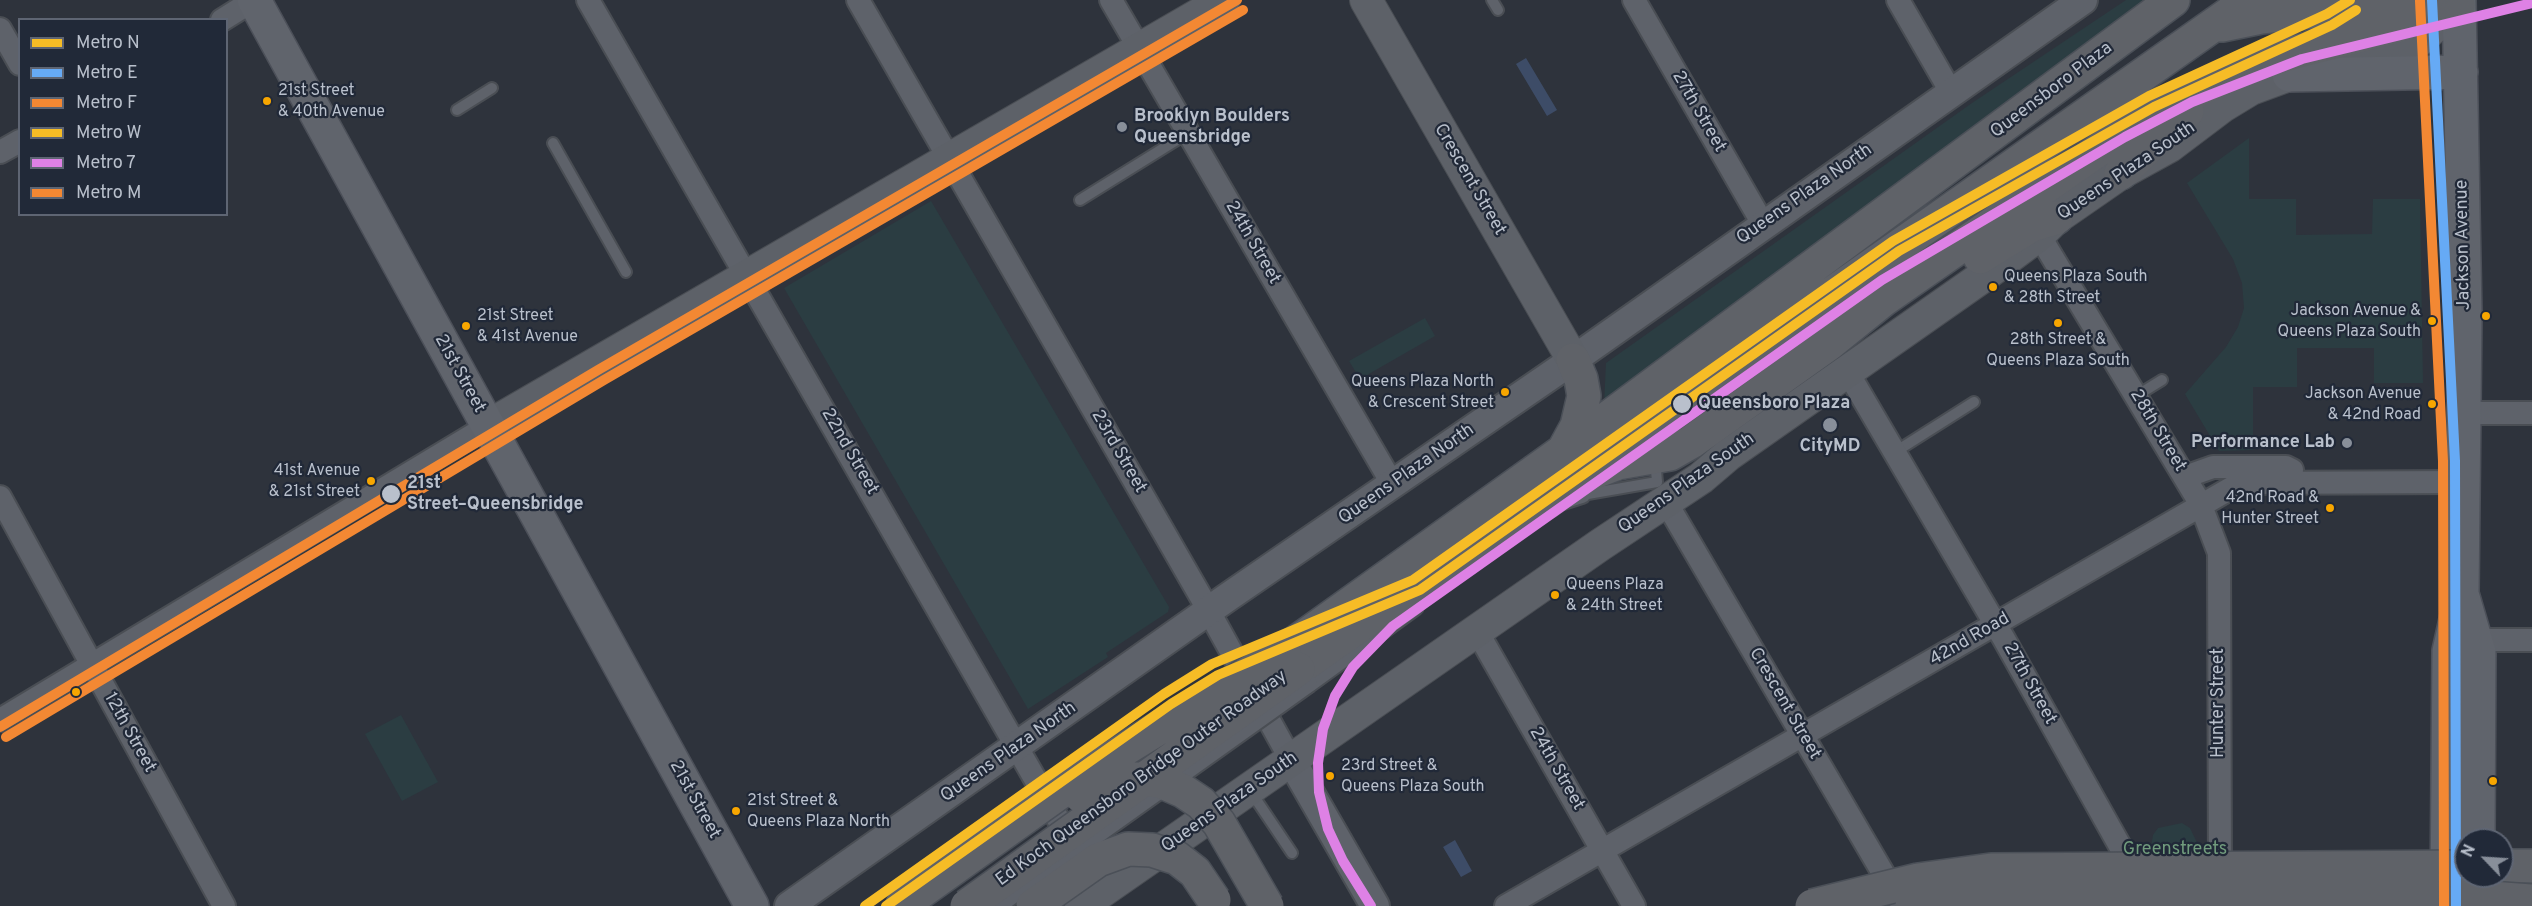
<!DOCTYPE html>
<html>
<head>
<meta charset="utf-8">
<style>
  body { margin:0 }
  #map { position:relative; width:2532px; height:906px; overflow:hidden; background:#2e333c; font-family:Overpass,sans-serif }
  canvas { display:block }
  .legend { position:absolute; left:18px; top:18px; width:210px; height:198px; box-sizing:border-box; background:#212938; border:2px solid #5e6573; margin:0; padding:8px 10px; list-style:none; font-size:18px; color:#b9c0cc }
  .legend li { display:flex; align-items:center; gap:12px; height:30px }
  .legend b { width:30px; border:2px solid #5e6573 }
  .north { position:absolute; left:2454px; top:828px; width:60px; height:60px; box-sizing:border-box; background:#212938; border:2px solid #5e6573; border-radius:50%; rotate:295deg; font-size:16px; font-weight:700; line-height:24px; text-align:center; color:#b9c0cc }
  .north::after { content:''; display:block; margin:auto; width:21px; height:27px; background:#888f9a; clip-path:polygon(50% 0,100% 100%,50% 72%,0 100%) }
</style>
</head>
<body>
<div id="map">
<canvas width="2532" height="906"></canvas>
<ul class="legend">
<li><b style="height:8px;background:#f6bc26"></b>Metro N</li>
<li><b style="height:8px;background:#66aaf5"></b>Metro E</li>
<li><b style="height:8px;background:#f38833"></b>Metro F</li>
<li><b style="height:8px;background:#f6bc26"></b>Metro W</li>
<li><b style="height:8px;background:#de81e5"></b>Metro 7</li>
<li><b style="height:8px;background:#f38833"></b>Metro M</li>
</ul>
<div class="north">N</div>
</div>
<script>
const c = document.querySelector('canvas').getContext('2d');
c.lineJoin = 'round';
function paint(path, color) {
  c.fillStyle = color;
  c.fill(path, 'evenodd');
}
function poly(rows) {
  const path = new Path2D();
  for (const r of rows) {
    path.moveTo(r[0], r[1]);
    for (let i = 2; i < r.length; i += 2) path.lineTo(r[i], r[i + 1]);
  }
  return path;
}
function strokePath(path, color, width, dash) {
  c.strokeStyle = color;
  c.lineWidth = width;
  c.lineCap = dash ? 'butt' : 'round';
  c.setLineDash(dash || []);
  c.stroke(path);
}
function label(font, color, halo, rows, align = 'center') {
  c.font = font + ' Overpass,sans-serif';
  c.lineWidth = 4.5;
  c.setLineDash([]);
  c.textBaseline = 'middle';
  c.strokeStyle = halo;
  c.fillStyle = color;
  for (const [text, x, y, turn = 0] of rows) {
    c.save();
    c.translate(x, y);
    c.rotate((+turn || 0) * Math.PI / 180);
    c.textAlign = isNaN(turn) ? turn : align;
    if (halo) c.strokeText(text, 0, 0);
    c.fillText(text, 0, 0);
    c.restore();
  }
}
paint(poly([
  [2126,0,2153,0,1604,406,1606,363,1972,103],
  [2249,138,2249,199,2296,199,2296,235,2372,234,2373,199,2420,199,2423,383,2374,383,2374,348,2297,348,2297,387,2253,387,2253,450,2219,451,2185,394,2226,347,2238,327,2244,308,2242,283,2233,259,2187,183],
  [931,201,1169,607,1168,612,1106,653,1108,657,1028,709,784,288],
  [1425,318,1435,336,1360,379,1349,361],
  [401,715,438,782,402,801,365,734],
  [2182,823,2190,828,2201,851,2202,906,2178,906,2150,852,2153,835,2158,828]
]), '#2b3d42');
paint(poly([
  [1526,58,1557,110,1547,116,1516,64],
  [1455,840,1472,871,1461,877,1443,847]
]), '#3d4c67');
const service = poly([
  [1492,0,1498,10],
  [457,110,492,88],
  [553,143,626,272],
  [1080,200,1188,133],
  [2136,396,2162,380],
  [1895,452,1974,402],
  [1582,495,1657,482,1655,459],
  [1251,792,1292,853]
]);
const pedestrian = poly([
  [1550,509,1560,502,1582,495],
  [1309,684,1415,607]
]);
const minor = poly([
  [588,0,1073,845],
  [858,0,1201,597,1291,760],
  [1111,0,1393,485],
  [1634,0,1763,224],
  [1898,0,1951,92],
  [222,20,254,0],
  [0,29,20,64],
  [0,152,20,141],
  [2039,235,2200,503,2219,553,2220,881],
  [1847,371,2004,639,2139,880],
  [2463,413,2532,413],
  [2185,477,2213,467,2286,467,2292,470],
  [0,497,224,906],
  [1666,502,1897,897],
  [1478,633,1634,906],
  [2475,640,2532,640],
  [0,720,488,426],
  [1506,906,2240,483,2463,482]
]);
const tertiary = poly([
  [1291,760,1375,906],
  [789,906,1228,597,1573,360,2083,0]
]);
const secondary = poly([
  [1366,0,1573,360],
  [488,426,1224,0],
  [1081,906,1600,545,1701,478,1728,455,1985,275,2039,235,2056,218,2121,173,2170,146,2223,106,2251,89,2289,75,2408,50,2458,6]
]);
const primary = poly([
  [254,0,752,906],
  [2289,75,2461,72],
  [2463,597,2479,652,2478,840],
  [2447,897,2449,651,2462,593,2465,314,2459,0]
]);
const trunk = poly([
  [2222,25,2261,17,2398,3,2433,5],
  [2121,173,2187,111],
  [1980,257,2032,225,2056,218],
  [1565,448,1577,426,1584,396,1581,379,1573,360],
  [1592,473,1618,463,1670,454,1691,442,1830,343,1883,300,2117,137,2172,103,2252,63,2397,26,2458,5],
  [1284,651,1562,452,2173,0],
  [1298,669,2249,0],
  [2502,866,2532,866]
]);
strokePath(service, '#4a4e54', 14);
strokePath(pedestrian, '#4a4e54', 20);
strokePath(minor, '#4a4e54', 26);
strokePath(tertiary, '#4a4e54', 32);
strokePath(secondary, '#4a4e54', 34);
strokePath(primary, '#4c5059', 36);
strokePath(trunk, '#4b5058', 36);
strokePath(service, '#5e626a', 10);
strokePath(pedestrian, '#5e626a', 16);
strokePath(minor, '#5e626a', 22);
strokePath(tertiary, '#5e626a', 28);
strokePath(secondary, '#5d6168', 32);
strokePath(primary, '#60646c', 33);
strokePath(trunk, '#5f6268', 33);
const pedestrianBridge = poly([
  [998,906,1309,684]
]);
const trunkBridge = poly([
  [1081,796,1100,786,1124,778,1160,781,1183,791,1201,803,1219,823,1267,906],
  [901,906,1091,770,1284,651],
  [967,906,1298,669],
  [1033,906,1098,860,1128,849,1152,850,1177,858,1195,872,1214,900],
  [1812,906,1918,880,1991,870,2466,867],
  [1912,906,1991,897,2046,895,2422,893,2532,901]
]);
strokePath(pedestrianBridge, '#4a4e54', 20, []);
strokePath(trunkBridge, '#4b5058', 36, []);
strokePath(pedestrianBridge, '#5e626a', 16);
strokePath(trunkBridge, '#5f6268', 33);
strokePath(poly([
  [865,906,1164,694,1212,664,1413,580,1893,241,2149,96,2327,14,2350,0]
]), '#f6bc26', 10);
strokePath(poly([
  [2432,0,2455,461,2456,906]
]), '#66aaf5', 10);
strokePath(poly([
  [2420,1,2443,461,2444,906],
  [6,737,604,380,1243,10]
]), '#f38833', 10);
strokePath(poly([
  [886,906,1171,704,1218,675,1420,590,1899,251,2154,107,2332,25,2356,10]
]), '#f6bc26', 10);
strokePath(poly([
  [1371,906,1343,861,1328,829,1319,792,1318,763,1323,729,1335,696,1353,667,1393,626,1882,280,2125,137,2192,102,2302,59,2532,3]
]), '#de81e5', 10);
strokePath(poly([
  [0,727,598,370,1237,0]
]), '#f38833', 10);
for (const [x, y, r, color] of [
  [267,101,5,"#f7a600"],
  [1122,127,6,"#888f9a"],
  [1993,287,5,"#f7a600"],
  [2486,316,5,"#f7a600"],
  [2432,321,5,"#f7a600"],
  [2058,323,5,"#f7a600"],
  [466,326,5,"#f7a600"],
  [1505,392,5,"#f7a600"],
  [1682,404,10,"#b9c0cc"],
  [2432,404,5,"#f7a600"],
  [1830,425,8,"#888f9a"],
  [2347,443,6,"#888f9a"],
  [371,481,5,"#f7a600"],
  [391,494,10,"#b9c0cc"],
  [2330,508,5,"#f7a600"],
  [1555,595,5,"#f7a600"],
  [76,692,5,"#f7a600"],
  [1330,776,5,"#f7a600"],
  [2493,781,5,"#f7a600"],
  [736,811,5,"#f7a600"]
]) {
  const dot = new Path2D();
  dot.arc(x, y, r, 0, 2 * Math.PI);
  c.fillStyle = color;
  c.fill(dot);
  strokePath(dot, '#212938', 2);
}
label('16px', '#b9c0cc', '#212938', [
  ["21st Street",278,92],
  ["& 40th Avenue",278,113],
  ["Queens Plaza South",2004,278],
  ["& 28th Street",2004,299],
  ["Jackson Avenue &",2421,312,"right"],
  ["Queens Plaza South",2421,333,"right"],
  ["21st Street",477,317],
  ["& 41st Avenue",477,338],
  ["28th Street &",2058,341,"center"],
  ["Queens Plaza South",2058,362,"center"],
  ["Queens Plaza North",1494,383,"right"],
  ["& Crescent Street",1494,404,"right"],
  ["Jackson Avenue",2421,395,"right"],
  ["& 42nd Road",2421,416,"right"],
  ["41st Avenue",360,472,"right"],
  ["& 21st Street",360,493,"right"],
  ["42nd Road &",2319,499,"right"],
  ["Hunter Street",2319,520,"right"],
  ["Queens Plaza",1566,586],
  ["& 24th Street",1566,607],
  ["23rd Street &",1341,767],
  ["Queens Plaza South",1341,788],
  ["21st Street &",747,802],
  ["Queens Plaza North",747,823]
], 'left');
label('18px', '#b9c0cc', '#212938', [
  ["Queensboro Plaza",2052,91,-37],
  ["27th Street",1698,112,60],
  ["Queens Plaza South",2127,172,-34],
  ["Crescent Street",1469,180,60],
  ["Queens Plaza North",1805,195,-35],
  ["24th Street",1252,243,60],
  ["Jackson Avenue",2464,245,-91],
  ["21st Street",459,374,61],
  ["28th Street",2157,431,59],
  ["22nd Street",849,452,60],
  ["23rd Street",1118,452,60],
  ["Queens Plaza North",1407,475,-35],
  ["Queens Plaza South",1687,484,-35],
  ["42nd Road",1970,640,-30],
  ["27th Street",2029,684,61],
  ["Hunter Street",2219,703,-90],
  ["Crescent Street",1784,704,60],
  ["12th Street",129,733,61],
  ["Queens Plaza North",1009,753,-35],
  ["24th Street",1556,769,60],
  ["Ed Koch Queensboro Bridge Outer Roadway",1142,779,-36],
  ["21st Street",694,800,61],
  ["Queens Plaza South",1230,803,-35]
]);
label('bold 18px', '#b9c0cc', '#212938', [
  ["Brooklyn Boulders",1134,117],
  ["Queensbridge",1134,138],
  ["Performance Lab",2335,443,"right"],
  ["CityMD",1830,447,"center"]
], 'left');
label('bold 18px', '#b9c0cc', '#212938', [
  ["Queensboro Plaza",1698,404],
  ["21st",407,484],
  ["Street–Queensbridge",407,505]
], 'left');
label('18px', '#719c7d', '#212938', [
  ["Greenstreets",2175,850]
]);
</script>
</body>
</html>
